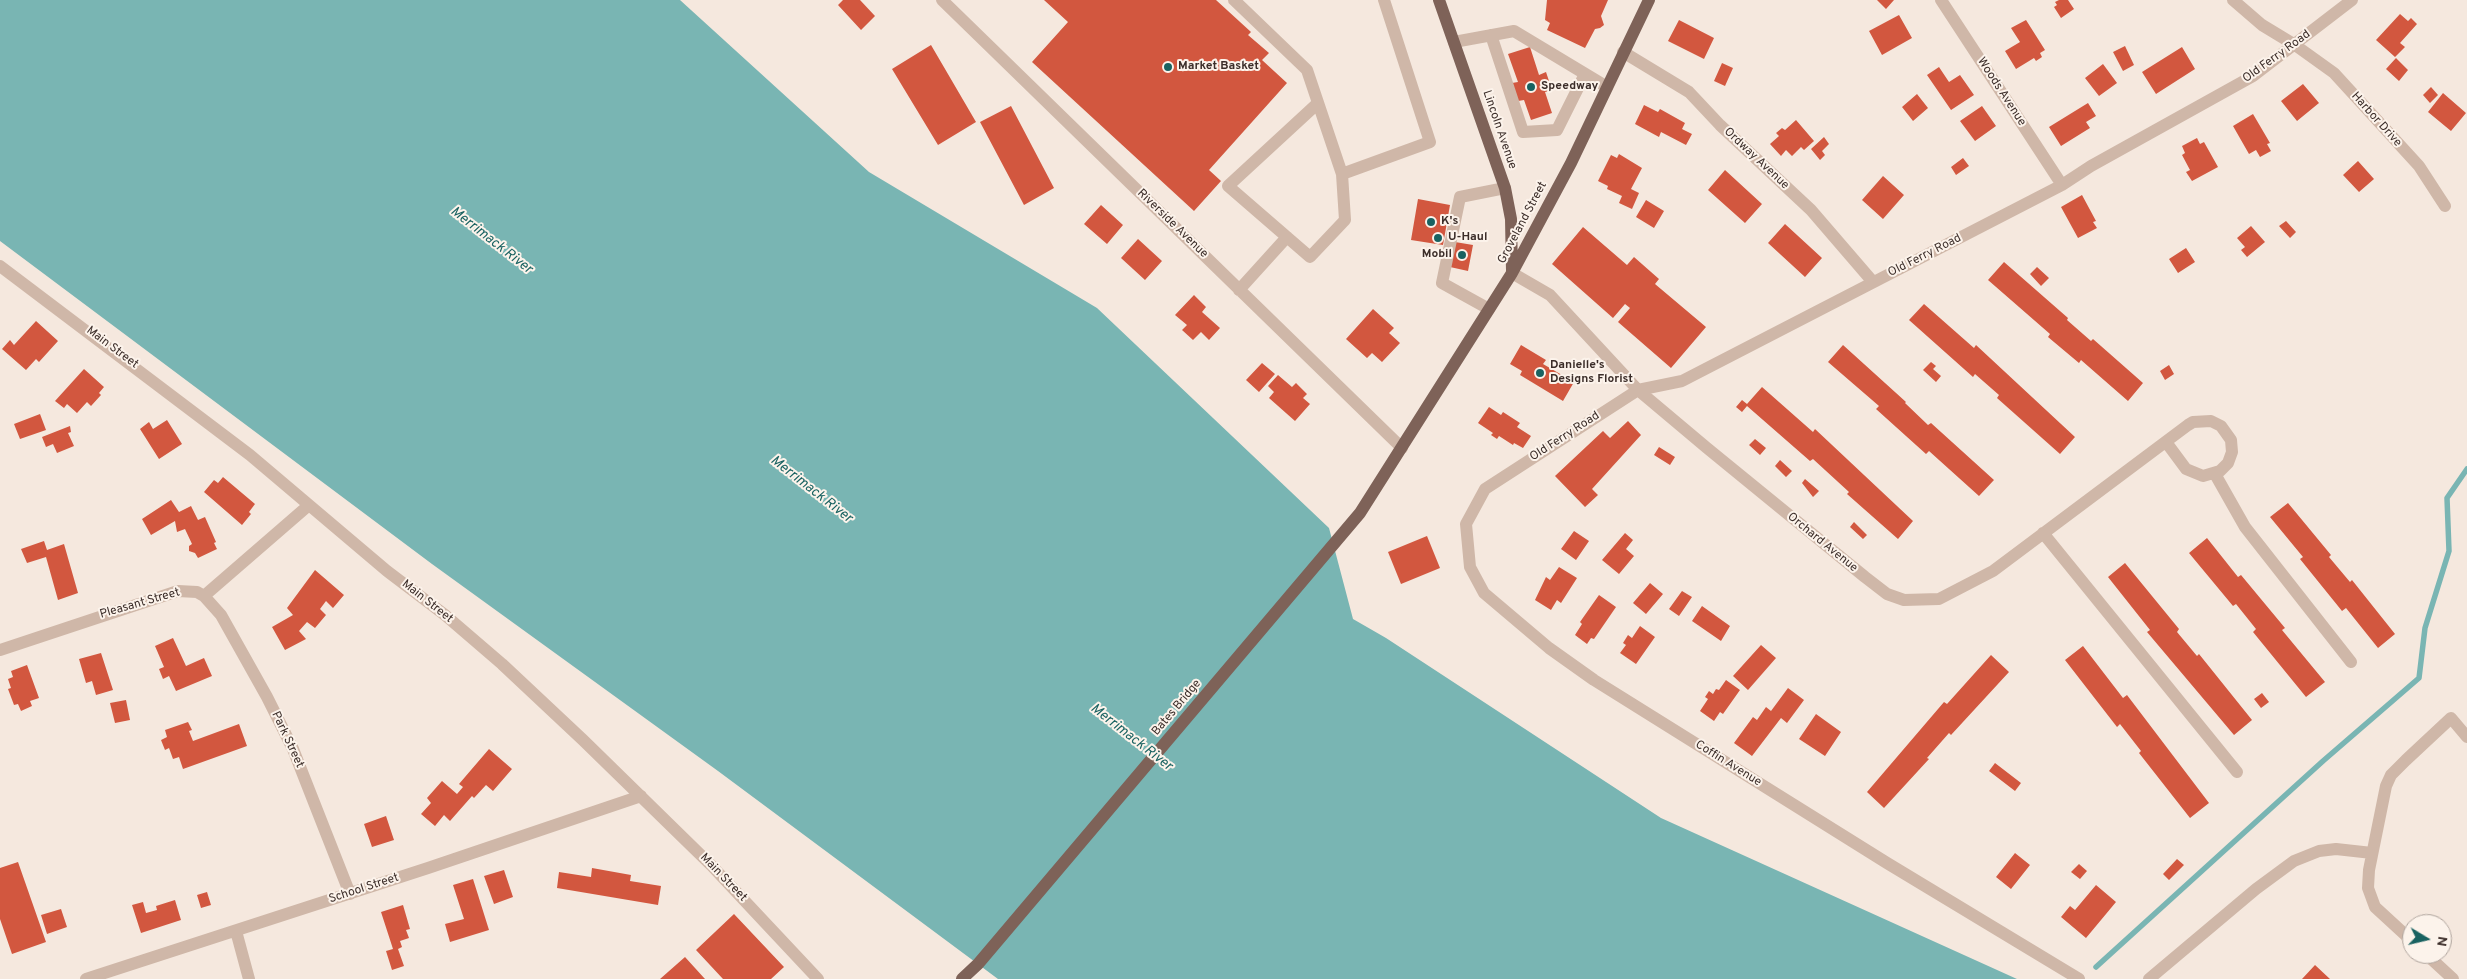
<!DOCTYPE html>
<html>
<head>
<meta charset="utf-8">
<style>
  body { margin:0 }
  #map { position:relative; width:2467px; height:979px; overflow:hidden; background:#f5e8de; font-family:Overpass,sans-serif }
  canvas { display:block }
  .north { position:absolute; left:2402px; top:914px; width:50px; height:50px; box-sizing:border-box; background:#fcf3eb; border:1px solid #afa49d; border-radius:50%; rotate:99deg; font-size:14px; font-weight:700; line-height:20px; text-align:center; color:#3b2d29 }
  .north::after { content:''; display:block; margin:auto; width:18px; height:22px; background:#196261; clip-path:polygon(50% 0,100% 100%,50% 72%,0 100%) }
</style>
</head>
<body>
<div id="map">
<canvas width="2467" height="979"></canvas>
<div class="north">N</div>
</div>
<script>
const c = document.querySelector('canvas').getContext('2d');
c.lineJoin = 'round';
function paint(path, color) {
  c.fillStyle = color;
  c.fill(path, 'evenodd');
}
function poly(rows) {
  const path = new Path2D();
  for (const r of rows) {
    path.moveTo(r[0], r[1]);
    for (let i = 2; i < r.length; i += 2) path.lineTo(r[i], r[i + 1]);
  }
  return path;
}
function strokePath(path, color, width, dash) {
  c.strokeStyle = color;
  c.lineWidth = width;
  c.lineCap = dash ? 'butt' : 'round';
  c.setLineDash(dash || []);
  c.stroke(path);
}
function label(font, color, halo, rows, align = 'center') {
  c.font = font + ' Overpass,sans-serif';
  c.lineWidth = 4;
  c.setLineDash([]);
  c.textBaseline = 'middle';
  c.strokeStyle = halo;
  c.fillStyle = color;
  for (const [text, x, y, turn = 0] of rows) {
    c.save();
    c.translate(x, y);
    c.rotate((+turn || 0) * Math.PI / 180);
    c.textAlign = isNaN(turn) ? turn : align;
    if (halo) c.strokeText(text, 0, 0);
    c.fillText(text, 0, 0);
    c.restore();
  }
}
paint(poly([
  [0,0,680,0,869,172,1097,308,1329,528,1353,619,1386,638,1661,818,2017,979,998,979,718,771,432,564,0,241]
]), '#79b5b3');
strokePath(poly([
  [2096,967,2323,761,2419,678,2425,628,2449,551,2447,498,2467,469]
]), '#79b5b3', 5.5);
paint(poly([
  [843,0,860,0,875,16,861,30,838,5],
  [1044,0,1216,0,1251,32,1248,35,1269,53,1262,60,1287,83,1209,170,1221,181,1194,211,1032,62,1068,22],
  [1547,0,1608,0,1601,16,1604,25,1600,28,1595,29,1585,48,1547,30,1550,23,1545,20],
  [1877,0,1894,0,1886,9],
  [2059,0,2068,0,2074,9,2061,18,2054,7,2057,5,2055,2],
  [2400,14,2408,21,2411,18,2417,24,2400,43,2405,47,2395,57,2376,40],
  [1899,15,1912,38,1882,55,1869,31],
  [1679,20,1714,38,1704,59,1668,41],
  [2026,20,2045,50,2040,53,2042,57,2036,61,2034,58,2016,69,2005,51,2020,42,2011,28],
  [931,45,976,122,938,145,892,69],
  [2125,46,2134,65,2123,71,2113,52],
  [1530,47,1539,75,1546,72,1552,90,1545,92,1552,113,1531,120,1524,100,1518,101,1512,83,1518,82,1508,54],
  [2182,47,2195,69,2156,94,2142,72],
  [2396,58,2408,70,2399,81,2386,69],
  [1722,63,1733,68,1725,86,1714,81],
  [2103,64,2117,83,2099,96,2085,78],
  [1939,67,1949,82,1960,75,1974,95,1951,110,1927,75],
  [2303,84,2319,103,2297,121,2281,101],
  [2431,87,2438,95,2430,103,2423,95],
  [2443,93,2466,113,2451,131,2428,112],
  [1917,94,1928,108,1913,121,1902,107],
  [2088,103,2096,116,2086,122,2090,128,2061,146,2049,127],
  [1644,105,1658,112,1660,109,1685,123,1682,129,1692,134,1686,145,1661,132,1659,137,1635,124],
  [1011,106,1054,188,1024,205,980,122],
  [1982,106,1996,126,1975,141,1960,121],
  [2253,114,2270,143,2267,144,2271,151,2260,157,2256,150,2249,154,2233,126],
  [1796,120,1814,141,1804,150,1801,147,1792,156,1786,150,1781,156,1770,144,1779,136,1776,133,1782,128,1785,130],
  [1824,137,1829,144,1822,151,1825,155,1820,160,1811,149],
  [2197,138,2200,144,2204,142,2218,167,2192,181,2186,172,2190,170,2182,155,2185,153,2182,146],
  [1619,154,1642,168,1631,189,1639,193,1632,209,1619,203,1622,196,1607,189,1608,186,1598,181,1611,155,1617,158],
  [1963,158,1969,166,1956,175,1951,167],
  [2358,161,2374,179,2359,192,2343,175],
  [1725,170,1762,204,1745,223,1708,190],
  [1883,176,1904,195,1883,219,1862,200],
  [2082,195,2096,221,2093,222,2097,228,2078,238,2061,207],
  [1418,199,1450,205,1443,245,1411,240],
  [1646,200,1664,211,1654,228,1636,217],
  [1101,205,1123,225,1107,244,1084,224],
  [2286,221,2296,232,2290,238,2279,226],
  [1785,224,1822,258,1805,277,1768,243],
  [2251,226,2265,242,2247,257,2241,250,2245,247,2237,238],
  [1583,227,1627,265,1634,257,1659,279,1655,284,1706,327,1671,368,1618,322,1630,308,1625,304,1613,318,1552,264],
  [1138,239,1162,261,1145,280,1121,258],
  [1455,242,1473,245,1468,271,1450,267],
  [2186,248,2195,262,2178,273,2169,259],
  [2004,262,2068,318,2067,320,2091,341,2093,339,2143,383,2128,401,2081,360,2079,363,2048,337,2050,334,1988,280],
  [2037,267,2049,278,2041,286,2030,274],
  [1194,295,1206,307,1202,312,1220,328,1209,340,1201,332,1193,340,1182,330,1187,325,1175,315],
  [1924,304,1974,348,1976,345,2075,437,2060,454,1997,398,1999,395,1975,374,1973,377,1909,320],
  [1373,309,1394,328,1389,333,1400,343,1382,362,1372,353,1367,358,1346,339],
  [36,321,58,341,39,362,36,359,26,370,2,349,10,340,14,345],
  [1521,345,1546,360,1543,364,1574,382,1563,401,1520,375,1522,371,1510,364],
  [1843,345,1906,402,1905,403,1928,425,1931,423,1994,480,1979,496,1929,451,1926,454,1876,409,1879,406,1828,362],
  [1931,362,1936,366,1933,369,1941,376,1936,382,1923,370],
  [1262,363,1275,374,1259,392,1246,380],
  [2169,365,2174,374,2165,380,2160,371],
  [84,369,104,387,99,393,101,395,91,406,87,402,77,413,67,404,64,408,55,401],
  [1278,375,1292,387,1296,383,1307,394,1303,398,1310,404,1295,421,1269,398,1274,392,1268,386],
  [1762,387,1813,432,1815,429,1913,521,1898,539,1847,494,1849,492,1813,459,1810,461,1747,406,1742,412,1736,407,1742,400,1747,404],
  [1489,407,1501,415,1503,412,1520,423,1517,427,1531,436,1523,448,1514,443,1513,445,1499,436,1497,439,1491,435,1493,433,1478,423],
  [40,414,46,430,20,439,14,424],
  [167,420,182,444,159,459,140,429,149,422,153,429],
  [1628,421,1641,435,1592,489,1598,495,1585,507,1555,476,1603,431,1610,438],
  [70,426,71,432,68,433,74,446,57,453,53,444,46,447,42,437],
  [1755,439,1766,448,1760,455,1749,445],
  [1659,447,1675,457,1670,465,1654,455],
  [1780,460,1792,471,1786,477,1775,466],
  [223,477,255,504,249,512,251,514,242,525,204,492,214,480,218,483],
  [1805,479,1819,491,1813,497,1802,483],
  [171,500,179,512,191,506,198,520,205,517,216,542,214,543,217,549,198,558,195,553,189,551,189,546,192,544,185,529,177,532,175,521,151,535,142,519],
  [2288,503,2331,555,2329,557,2350,582,2352,580,2395,634,2378,648,2346,608,2342,611,2300,559,2303,557,2270,517],
  [1854,522,1867,535,1863,539,1850,527],
  [1574,531,1589,541,1576,560,1561,549],
  [1625,533,1633,540,1626,549,1634,556,1619,574,1602,560],
  [1427,536,1440,568,1401,584,1388,552],
  [2207,538,2238,577,2241,575,2285,628,2282,630,2325,682,2306,697,2253,632,2256,629,2236,604,2233,606,2189,553],
  [44,541,47,550,64,544,78,593,58,600,46,557,27,563,21,549],
  [2125,563,2179,629,2177,632,2197,656,2199,654,2252,720,2234,735,2147,632,2150,630,2108,577],
  [1559,567,1577,578,1561,603,1557,600,1551,610,1535,600,1546,577,1550,580],
  [315,570,344,595,333,608,326,601,320,609,326,615,315,628,307,622,299,631,306,639,285,650,272,627,293,615,287,608],
  [1650,583,1663,594,1646,614,1633,603],
  [1682,591,1692,597,1679,616,1669,609],
  [1599,595,1616,607,1594,639,1591,638,1587,644,1575,635,1582,624,1580,622],
  [1702,606,1730,626,1721,641,1692,621],
  [1640,626,1655,637,1636,664,1620,653,1626,645,1623,643,1628,635,1632,638],
  [173,638,186,666,204,658,212,676,176,691,169,676,163,679,159,669,164,667,155,646],
  [1761,645,1776,658,1748,690,1733,676],
  [2083,646,2123,698,2127,695,2209,803,2190,818,2139,753,2141,751,2120,724,2117,727,2065,660],
  [101,653,113,690,96,695,92,681,86,683,79,659],
  [1991,655,2009,672,1951,735,1949,733,1927,758,1929,759,1884,808,1867,792,1944,702,1947,704],
  [27,665,39,698,30,701,32,706,21,711,18,704,14,705,8,689,11,688,8,679,13,677,11,671],
  [1726,680,1740,690,1723,714,1720,712,1714,721,1700,711,1708,699,1705,697,1709,691,1713,694,1716,689,1719,690],
  [1788,688,1804,700,1787,723,1781,718,1752,756,1734,743,1753,717,1757,720,1766,707,1771,711],
  [2262,693,2269,702,2261,708,2254,699],
  [126,700,130,720,115,723,110,703],
  [1816,714,1841,732,1825,756,1799,739],
  [188,722,192,730,189,731,193,741,239,724,247,746,183,769,179,757,173,759,169,748,165,750,161,740,167,737,165,730],
  [489,749,512,769,493,791,486,785,474,798,472,796,450,821,444,815,435,826,421,814,431,803,427,798,442,781,457,794,463,787,459,784],
  [1995,763,2021,783,2015,791,1989,771],
  [386,816,394,840,372,847,364,824],
  [2015,853,2030,865,2011,889,1996,877],
  [2177,859,2184,865,2169,880,2163,874],
  [18,862,46,942,12,954,0,919,0,868],
  [2079,864,2087,871,2080,879,2071,872],
  [592,868,631,875,630,881,661,886,658,905,557,888,559,872,591,877],
  [504,870,513,897,494,904,484,876],
  [473,879,489,930,450,942,445,924,464,919,453,885],
  [2096,885,2116,902,2086,938,2061,917,2070,906,2075,910],
  [207,892,211,905,201,908,197,895],
  [175,900,181,920,141,933,132,905,143,902,146,913,157,910,156,906],
  [403,905,410,929,406,930,409,938,400,941,402,947,398,949,404,966,392,970,386,951,393,949,381,912],
  [61,909,67,927,47,934,41,915],
  [734,914,784,967,771,979,723,979,696,950],
  [685,957,705,979,660,979],
  [2315,965,2330,979,2302,979]
]), '#d2573f');
strokePath(poly([
  [942,0,1402,448],
  [1234,0,1307,70,1342,174,1430,142,1384,0],
  [1941,0,2062,185],
  [2233,0,2262,25,2295,45,2334,73,2419,166,2445,206],
  [1491,35,1523,132,1557,130,1585,74],
  [1454,42,1514,31,1607,87],
  [1623,52,1689,92,1720,125,1811,210,1873,282],
  [1318,103,1228,186,1310,257,1345,220,1342,174],
  [0,266,250,455,387,571,445,615,502,664,583,740,711,865,818,979],
  [1512,273,1550,295,1638,390,1707,448,1865,577,1887,594,1904,600,1939,599,1993,571,2188,425,2193,422,2211,421,2221,426,2231,440,2232,452,2228,463,2220,471,2203,476,2186,469,2166,442],
  [1239,290,1287,237],
  [1489,309,1442,283,1460,197,1505,188],
  [2215,474,2245,527,2351,662],
  [2043,533,2237,772],
  [204,596,221,615,267,697,293,749,350,894],
  [0,650,178,591,197,592,204,596,309,505],
  [236,931,249,979],
  [2412,941,2375,907,2368,888,2369,870,2386,786,2391,775,2406,760,2451,718,2467,737],
  [2426,954,2453,979],
  [86,979,428,868,641,796],
  [2079,979,1887,863,1594,680,1549,648,1484,593,1470,567,1466,524,1485,489,1638,390,1682,381,2062,185,2091,166,2253,76,2352,0],
  [2149,979,2256,889,2294,861,2319,851,2336,849,2372,853]
]), '#cfb7a8', 12);
strokePath(poly([
  [1439,0,1505,188,1511,219,1512,271],
  [962,979,978,964,1360,513,1512,273,1571,163,1649,0]
]), '#7e6258', 12);
for (const [x, y, r, color] of [
  [1168,67,5,"#196261"],
  [1531,87,5,"#196261"],
  [1431,222,5,"#196261"],
  [1438,238,5,"#196261"],
  [1462,255,5,"#196261"],
  [1540,373,5,"#196261"]
]) {
  const dot = new Path2D();
  dot.arc(x, y, r, 0, 2 * Math.PI);
  c.fillStyle = color;
  c.fill(dot);
  strokePath(dot, '#fcf3eb', 2);
}
label('12px', '#3b2d29', '#fcf3eb', [
  ["Old Ferry Road",2277,57,-36],
  ["Woods Avenue",2001,92,57],
  ["Harbor Drive",2376,120,48],
  ["Lincoln Avenue",1499,130,71],
  ["Ordway Avenue",1756,159,43],
  ["Groveland Street",1523,223,-62],
  ["Riverside Avenue",1172,224,44],
  ["Old Ferry Road",1925,256,-27],
  ["Main Street",112,348,37],
  ["Old Ferry Road",1565,437,-33],
  ["Orchard Avenue",1822,543,39],
  ["Main Street",427,602,38],
  ["Pleasant Street",140,604,-16],
  ["Bates Bridge",1177,708,-50],
  ["Park Street",287,740,65],
  ["Coffin Avenue",1728,764,32],
  ["Main Street",723,878,46],
  ["School Street",364,889,-18]
]);
label('bold 12px', '#3b2d29', '#fcf3eb', [
  ["Market Basket",1178,67],
  ["Speedway",1541,87],
  ["K's",1441,222],
  ["U-Haul",1448,238],
  ["Mobil",1452,255,"right"],
  ["Danielle's",1550,366],
  ["Designs Florist",1550,380]
], 'left');
label('italic 14px', '#196261', '#fcf3eb', [
  ["Merrimack River",491,241,38],
  ["Merrimack River",811,490,38],
  ["Merrimack River",1131,738,38]
]);
</script>
</body>
</html>
